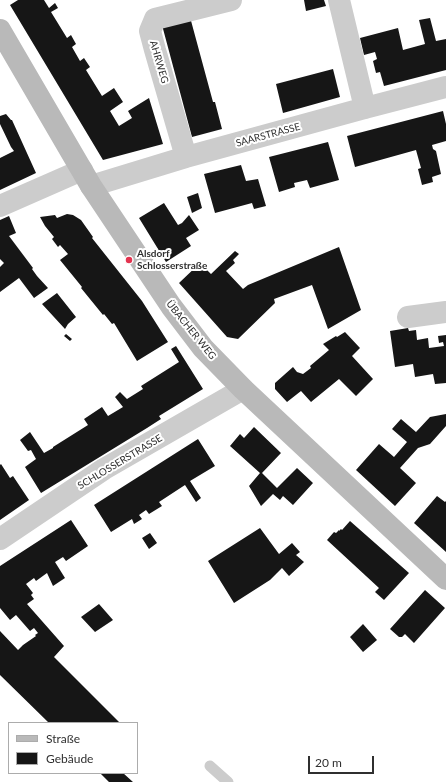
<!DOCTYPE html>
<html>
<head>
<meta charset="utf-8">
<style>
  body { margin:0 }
  #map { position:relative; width:446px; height:782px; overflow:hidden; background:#fff; font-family:Lato,sans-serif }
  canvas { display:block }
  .legend { position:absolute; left:8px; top:722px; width:130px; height:52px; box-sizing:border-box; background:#fff; border:1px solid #acacac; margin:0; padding:5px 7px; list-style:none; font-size:12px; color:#2f2f2f }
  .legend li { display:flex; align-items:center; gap:8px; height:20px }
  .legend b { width:20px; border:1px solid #acacac }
  .scale { position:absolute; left:308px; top:756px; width:66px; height:18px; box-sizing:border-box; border:2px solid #2f2f2f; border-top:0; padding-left:5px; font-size:12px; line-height:14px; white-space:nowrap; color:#2f2f2f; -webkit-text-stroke:3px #fff; paint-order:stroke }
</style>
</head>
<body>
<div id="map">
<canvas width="446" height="782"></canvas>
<ul class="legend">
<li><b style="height:5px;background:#b9b9b9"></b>Straße</li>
<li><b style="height:11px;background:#161616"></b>Gebäude</li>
</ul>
<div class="scale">20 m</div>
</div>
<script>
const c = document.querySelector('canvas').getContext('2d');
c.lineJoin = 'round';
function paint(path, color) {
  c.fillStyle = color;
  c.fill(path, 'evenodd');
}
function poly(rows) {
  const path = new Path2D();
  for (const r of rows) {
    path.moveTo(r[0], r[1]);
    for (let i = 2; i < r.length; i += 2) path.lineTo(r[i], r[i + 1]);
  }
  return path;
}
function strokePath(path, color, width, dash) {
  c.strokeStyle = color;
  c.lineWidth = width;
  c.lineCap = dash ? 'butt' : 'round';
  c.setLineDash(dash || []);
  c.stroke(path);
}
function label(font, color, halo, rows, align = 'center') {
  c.font = font + ' Lato,sans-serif';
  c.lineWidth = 4;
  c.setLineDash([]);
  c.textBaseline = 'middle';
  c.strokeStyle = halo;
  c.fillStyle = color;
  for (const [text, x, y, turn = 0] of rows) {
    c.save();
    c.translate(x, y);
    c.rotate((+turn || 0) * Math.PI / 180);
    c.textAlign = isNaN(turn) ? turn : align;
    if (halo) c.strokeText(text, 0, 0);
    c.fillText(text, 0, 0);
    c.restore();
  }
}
paint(poly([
  [18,0,44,0,49,8,55,3,58,8,51,12,67,38,71,35,76,44,72,47,80,61,84,58,90,67,86,70,102,96,114,88,123,102,110,111,119,126,132,118,128,111,149,98,163,144,103,160,10,5],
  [304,0,324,0,326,6,306,11],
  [190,17,213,102,215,102,222,129,192,137,162,25],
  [430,18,436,41,446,39,446,70,384,86,380,72,376,73,373,61,377,59,375,52,364,55,360,38,398,28,403,50,425,44,419,20],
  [333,69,340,97,283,113,276,84],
  [443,111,446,124,446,141,432,145,433,149,436,151,441,174,432,177,433,182,422,185,418,169,421,168,416,150,355,167,347,136],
  [6,114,11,120,12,120,36,173,0,190,0,158,14,151,11,147,0,124,0,116],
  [328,142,339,180,310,188,307,180,294,183,295,187,279,192,269,157],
  [241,165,246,181,258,179,266,206,254,209,252,203,215,213,204,174],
  [198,193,202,208,192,213,187,197],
  [164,203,178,225,182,223,189,215,199,230,186,238,191,246,166,262,139,218],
  [67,214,73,215,81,220,93,237,92,238,142,301,168,342,137,361,114,323,112,324,104,314,103,315,81,288,82,287,60,260,68,254,60,245,58,247,52,239,54,237,45,226,40,217,55,215,57,218],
  [9,216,16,233,9,236,33,268,32,269,37,276,48,288,34,298,19,278,0,292,0,267,4,263,0,259,0,220],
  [339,247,361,310,328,329,312,285,274,299,275,303,238,339,227,337,179,283,200,263,211,274,235,251,239,254,233,260,235,263,226,271,243,289,248,285],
  [57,293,76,317,68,324,65,329,42,304],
  [408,328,409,331,416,330,417,340,428,338,429,348,444,346,443,342,439,343,438,336,446,335,446,383,435,384,433,374,415,377,413,364,395,367,390,331],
  [345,332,360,348,352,356,373,379,356,396,339,379,311,402,301,391,287,402,275,389,275,383,293,367,297,372,303,374,311,368,310,366,329,350,323,344,336,336,337,337],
  [66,334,72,339,70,341,64,336],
  [176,346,203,389,159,416,161,419,147,428,41,493,25,467,36,459,31,450,28,451,20,440,30,432,44,453,53,448,53,447,88,425,84,419,102,407,108,416,123,407,115,397,120,392,127,399,143,389,141,386,179,362,171,349],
  [446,414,446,426,430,444,418,448,400,468,416,483,395,506,356,470,379,444,394,457,407,442,392,429,401,419,416,432,430,417],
  [254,427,281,453,262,473,277,488,297,468,313,483,293,505,283,496,280,500,273,494,261,506,249,486,260,473,230,446,240,434,244,438],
  [198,439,215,466,190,481,201,498,196,502,185,485,159,502,162,506,149,514,146,510,139,515,142,519,134,524,132,519,111,532,94,505],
  [1,464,10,478,13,476,29,500,0,520,0,465],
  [437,496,445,502,446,501,446,552,414,523],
  [71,520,88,546,66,561,63,557,55,562,65,578,53,586,47,573,36,581,34,578,26,584,33,593,31,595,34,599,27,604,64,646,54,657,120,723,49,723,0,675,0,631,18,650,23,645,36,636,35,635,38,633,34,628,30,631,16,615,10,620,0,608,0,566],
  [350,521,409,573,384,600,375,592,379,588,327,540,334,532,336,533,339,530,339,531,341,529,342,530],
  [260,528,279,554,292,543,300,552,296,555,304,562,289,576,282,568,270,580,234,603,208,561],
  [150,533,157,543,149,549,142,538],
  [425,590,445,608,414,643,405,634,402,637,399,637,390,629],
  [99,604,113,620,95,632,81,617],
  [363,624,377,640,363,652,350,637],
  [100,773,123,773,133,782,109,782]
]), '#161616');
strokePath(poly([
  [210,766,228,782]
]), '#ccc', 11);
strokePath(poly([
  [339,0,365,108],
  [186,157,155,50,150,31,155,19,231,0],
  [91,186,186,157,365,108,446,87],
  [0,206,82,170],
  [408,317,446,312],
  [0,539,104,469,243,389]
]), '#ccc', 22);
strokePath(poly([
  [0,30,91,186,171,306,203,348,243,389,446,579]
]), '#b9b9b9', 22);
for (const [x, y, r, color] of [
  [129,260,4,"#e3334f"]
]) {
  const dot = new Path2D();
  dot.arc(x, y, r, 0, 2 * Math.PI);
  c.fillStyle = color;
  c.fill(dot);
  strokePath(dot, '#fff', 1.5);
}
label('10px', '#2f2f2f', '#fff', [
  ["AHRWEG",159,62,74],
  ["SAARSTRASSE",268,135,-15],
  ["ÜBACHER WEG",191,330,51],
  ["SCHLOSSERSTRASSE",120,462,-31]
]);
label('bold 10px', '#2f2f2f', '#fff', [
  ["Alsdorf",137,254],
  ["Schlosserstraße",137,266]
], 'left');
</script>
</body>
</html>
